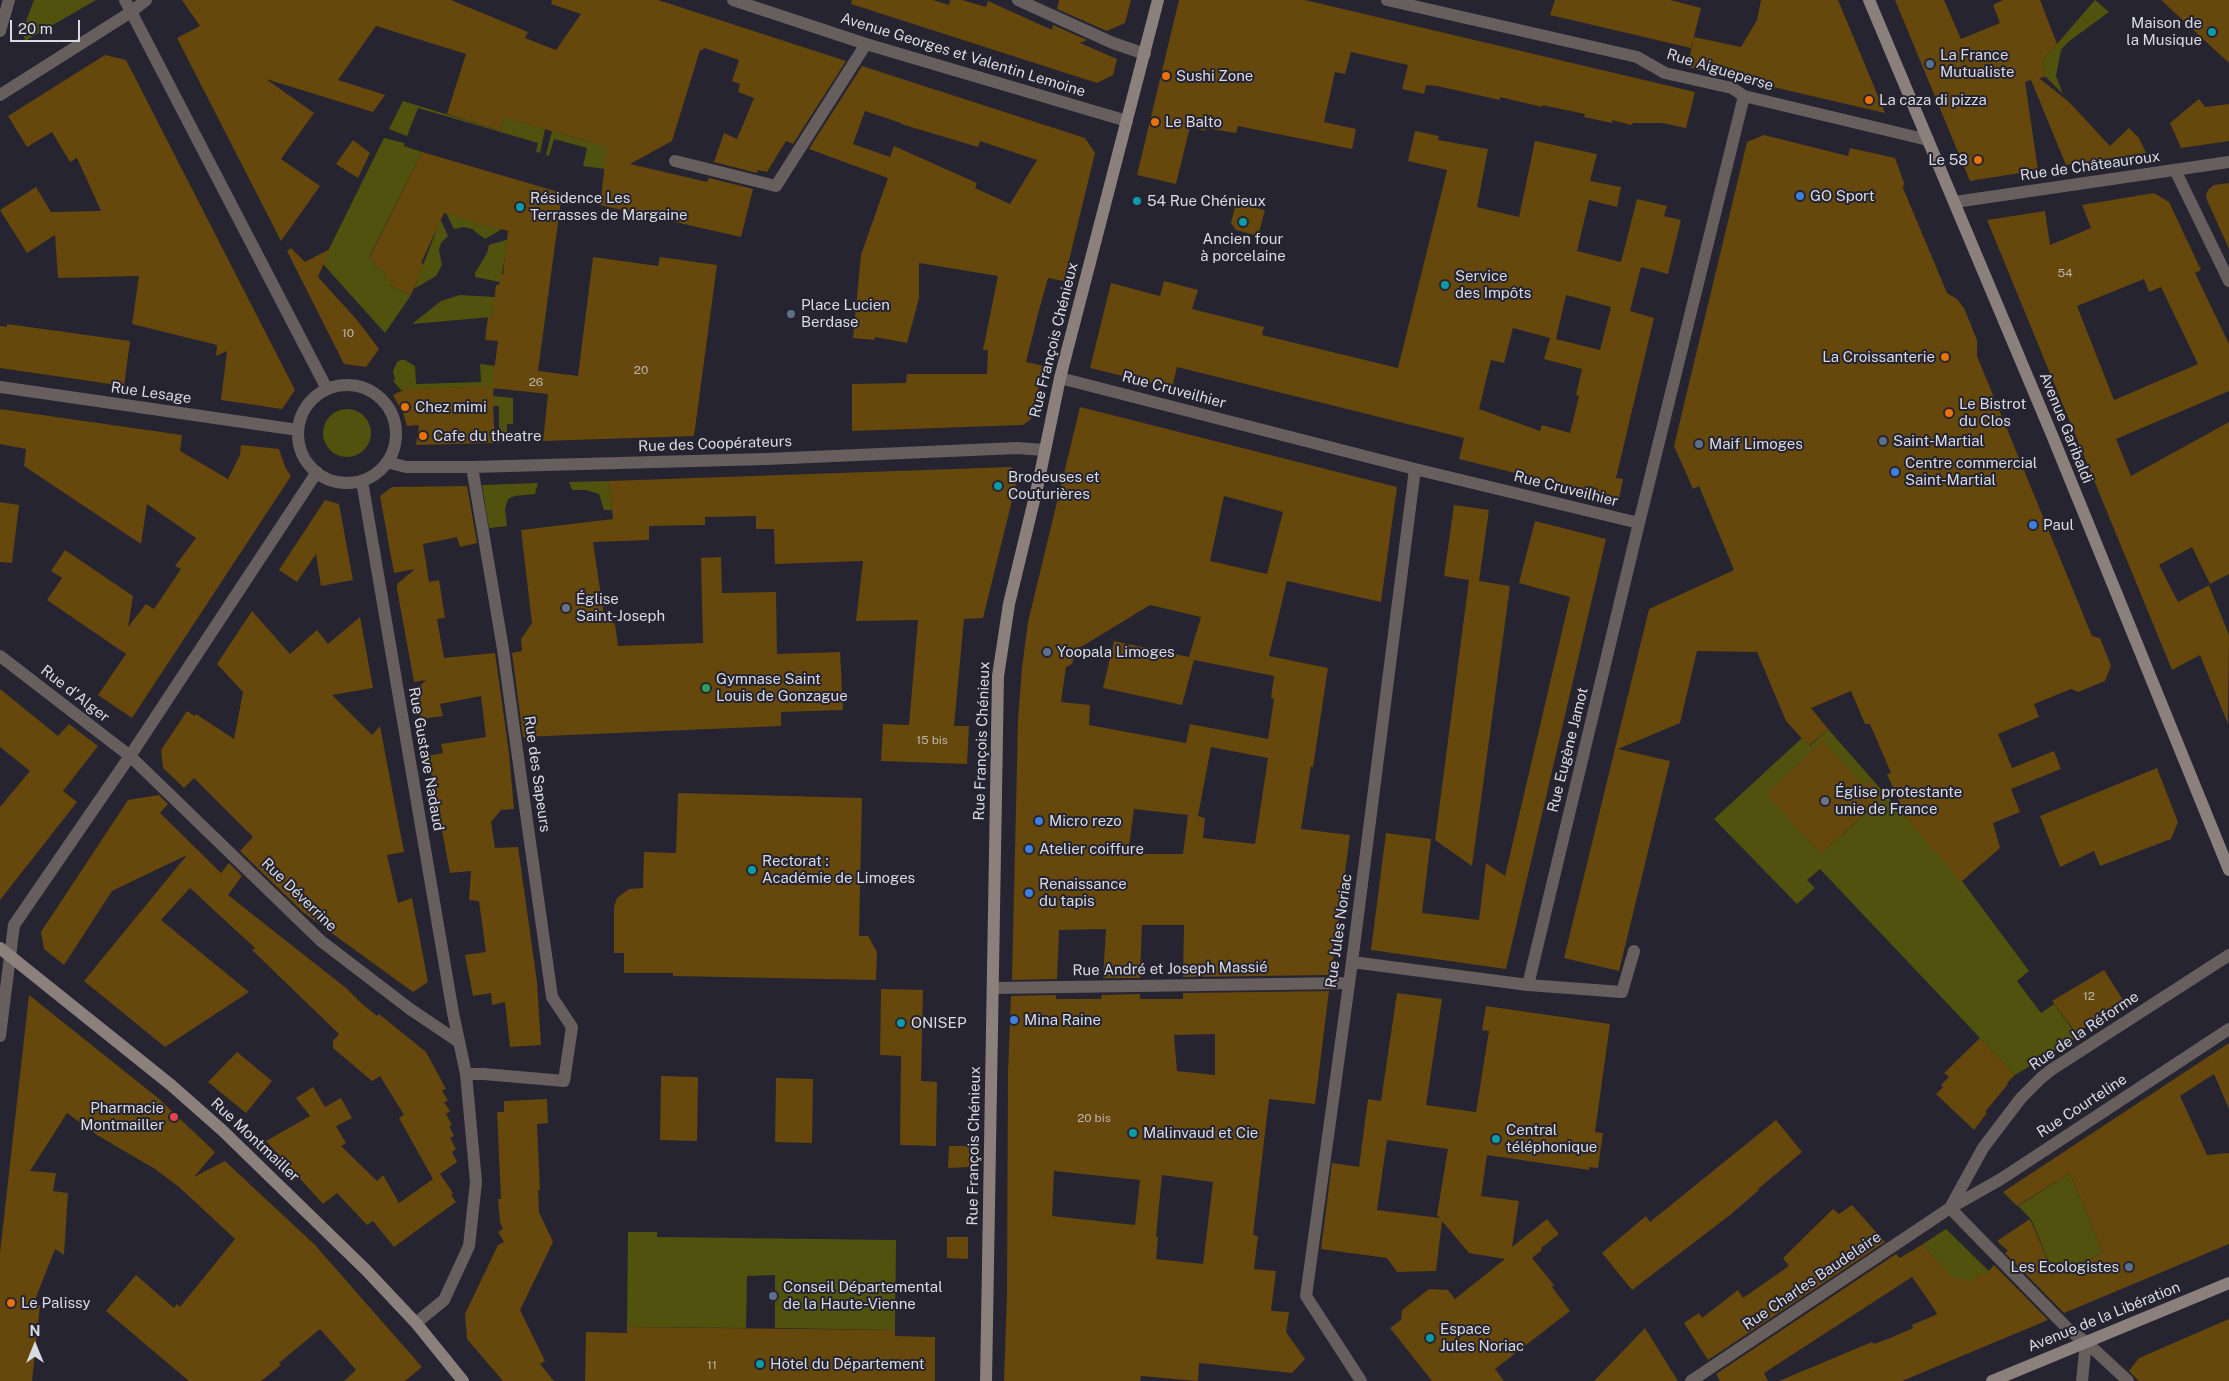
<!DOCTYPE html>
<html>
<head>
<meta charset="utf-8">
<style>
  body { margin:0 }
  #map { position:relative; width:2229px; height:1381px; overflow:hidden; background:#252430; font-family:"Public Sans",sans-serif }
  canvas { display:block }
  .north { position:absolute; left:10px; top:1321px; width:50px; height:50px; -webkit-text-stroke:4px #252430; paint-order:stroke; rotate:0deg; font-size:14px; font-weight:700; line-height:20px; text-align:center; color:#dadae2 }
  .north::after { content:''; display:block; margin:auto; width:18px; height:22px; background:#dadae2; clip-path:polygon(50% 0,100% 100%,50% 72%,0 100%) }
  .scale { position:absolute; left:10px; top:20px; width:70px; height:22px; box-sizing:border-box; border:2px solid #dadae2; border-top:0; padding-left:6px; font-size:15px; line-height:18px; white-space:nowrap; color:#dadae2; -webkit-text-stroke:4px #252430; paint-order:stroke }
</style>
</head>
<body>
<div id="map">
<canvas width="2229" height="1381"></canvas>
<div class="north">N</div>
<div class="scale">20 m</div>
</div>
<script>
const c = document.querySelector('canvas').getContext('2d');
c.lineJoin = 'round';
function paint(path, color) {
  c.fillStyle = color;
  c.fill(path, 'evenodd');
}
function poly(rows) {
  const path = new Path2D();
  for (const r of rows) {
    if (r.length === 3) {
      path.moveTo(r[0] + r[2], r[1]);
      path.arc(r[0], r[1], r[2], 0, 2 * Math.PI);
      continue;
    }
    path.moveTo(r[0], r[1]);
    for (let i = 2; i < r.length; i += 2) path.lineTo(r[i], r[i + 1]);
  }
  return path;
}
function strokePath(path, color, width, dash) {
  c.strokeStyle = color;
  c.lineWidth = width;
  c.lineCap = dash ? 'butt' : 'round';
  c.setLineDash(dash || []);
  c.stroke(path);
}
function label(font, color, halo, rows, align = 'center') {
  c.font = font + ' "Public Sans",sans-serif';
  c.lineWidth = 4;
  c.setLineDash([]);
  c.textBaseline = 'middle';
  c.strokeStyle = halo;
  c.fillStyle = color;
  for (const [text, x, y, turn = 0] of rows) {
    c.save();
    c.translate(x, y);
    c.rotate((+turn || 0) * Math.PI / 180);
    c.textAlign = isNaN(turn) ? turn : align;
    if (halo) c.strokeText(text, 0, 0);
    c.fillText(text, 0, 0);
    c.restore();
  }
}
paint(poly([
  [34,0,96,0,25,41,23,29],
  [2095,0,2109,12,2068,42,2061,50,2056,76,2063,94,2044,75,2043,60],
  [513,41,616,80,605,169,583,166,587,148,554,139,549,156,546,155,552,131,589,142,601,101,515,120,545,129,540,153,536,152,538,143,418,108,407,136,389,129,403,101,501,131],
  [384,138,404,143,404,146,422,152,369,258,376,262,375,266,386,272,384,277,393,281,391,286,411,295,385,333,322,263],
  [446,213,502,229,485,239,472,229,463,227,454,229],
  [439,216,448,236,441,243,439,250,442,265,436,276,414,289,435,234],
  [509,239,500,282,475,277,475,273,487,253,489,245],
  [460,295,495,297,492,317,412,324,441,301],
  [401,360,405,360,415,366,416,384,481,382,480,364,496,366,493,396,513,398,513,424,507,424,507,442,499,443,499,406,466,407,468,387,401,390,393,381,395,379,393,371,397,362],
  [347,433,24],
  [609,481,612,510,604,510,599,494,586,490,572,490,569,482],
  [538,483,535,494,515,496,508,499,505,509,507,526,489,528,482,485],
  [1828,729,1962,881,2029,971,2017,981,2041,1013,2054,1004,2078,1037,2015,1075,1820,869,1807,880,1815,888,1797,904,1714,819,1802,738,1810,746],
  [1828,748,1878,802,1821,854,1767,794,1801,761],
  [2070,1173,2103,1253,2054,1274,2031,1219,2018,1206],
  [1946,1229,1989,1271,1986,1274,1979,1274,1973,1280,1941,1320,1922,1290,1947,1273,1923,1244],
  [628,1232,657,1232,657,1237,896,1240,895,1330,775,1328,775,1275,747,1276,746,1328,627,1327]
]), '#50520d');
paint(poly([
  [182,0,451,0,528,32,525,38,556,50,581,14,551,4,552,0,658,0,846,61,793,144,786,141,767,172,758,170,757,173,714,162,724,133,737,139,754,98,738,92,740,84,732,81,739,60,704,48,703,50,700,50,672,141,630,164,707,182,709,178,753,189,741,237,600,205,607,147,503,117,501,131,447,114,466,54,376,26,338,80,385,95,373,112,266,79,314,113,281,159,320,186,281,241,177,38,200,26],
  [852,0,933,0,949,5,950,0,962,0,986,7,988,1,1052,30,1053,25,1087,40,1080,43,1117,59,1113,75,1097,83,851,4],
  [1059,0,1131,0,1125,23,1107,31,1057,9],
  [1179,0,1305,0,1695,92,1686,128,1662,123,1633,123,1631,125,1612,120,1612,123,1584,117,1585,114,1542,105,1542,107,1500,97,1500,100,1437,86,1426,85,1424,94,1402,89,1408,65,1351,52,1345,74,1335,72,1324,122,1356,129,1352,149,1238,126,1236,133,1206,128,1205,131,1190,127,1176,184,1137,175],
  [1555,0,1670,0,1701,8,1691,48,1550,15],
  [1761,0,1838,0,1885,113,1687,67,1694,37,1741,47,1757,20],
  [1895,0,1944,0,1961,39,2000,23,1993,5,2003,0,2040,0,2057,44,2043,60,2045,77,2039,78,2069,102,2110,146,2129,128,2139,138,2146,153,2066,165,2031,80,2025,82,2038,170,1970,181],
  [2161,0,2229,0,2229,63],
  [105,55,126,60,295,390,282,409,221,400,227,351,216,356,217,345,132,324,139,276,58,278,55,235,27,253,0,210,36,187,51,212,101,211,77,158,70,162,52,132,27,147,8,116],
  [862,66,1085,138,1095,153,1064,281,1048,278,1039,310,1026,362,1044,366,1031,419,1023,425,852,431,852,384,906,383,907,374,987,374,988,350,983,350,998,276,919,263,919,298,907,343,875,337,874,340,853,338,861,255,888,178,809,149],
  [865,111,901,123,901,124,978,147,980,141,1037,160,1010,204,975,188,977,183,894,146,890,157,853,144],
  [2199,99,2205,107,2229,104,2229,141,2181,148,2170,123],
  [1415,131,1439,136,1438,140,1488,149,1477,207,1519,217,1535,141,1597,154,1590,181,1621,187,1617,207,1589,200,1577,251,1621,262,1637,199,1667,206,1664,216,1681,220,1668,274,1641,267,1630,311,1654,318,1616,478,1623,479,1619,499,1459,459,1464,438,1177,367,1172,388,1090,368,1111,283,1160,296,1164,281,1198,290,1192,309,1264,327,1262,335,1398,368,1447,170,1408,161],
  [1566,295,1611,307,1600,350,1556,339],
  [1513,328,1550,338,1544,359,1582,369,1576,395,1579,396,1570,433,1542,425,1540,431,1479,409,1491,360,1504,363],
  [1764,135,1848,156,1850,148,1895,158,1904,183,1903,188,1947,293,1957,299,1964,308,1977,340,1977,356,2092,636,2100,638,2111,666,2105,681,2078,692,2071,689,2034,704,2039,717,1998,734,2012,768,2054,751,2061,769,2011,789,2020,812,1993,823,2000,848,1961,882,1907,819,1887,774,1891,773,1870,724,1865,724,1851,691,1811,708,1828,729,1809,746,1786,721,1757,652,1697,651,1680,723,1618,749,1670,761,1619,971,1564,958,1649,609,1734,570,1699,486,1693,489,1674,446,1747,142],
  [353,140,370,153,358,178,336,164],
  [422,152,562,193,538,371,578,376,593,257,658,266,660,257,717,265,694,436,543,441,548,394,492,388,495,443,416,445,419,425,407,426,403,413,393,395,405,389,492,386,498,341,485,340,488,317,492,317,496,285,499,285,501,274,503,274,508,231,444,213,421,263,424,264,411,295,391,286,393,281,384,277,386,272,375,266,376,262,369,259],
  [2229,183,2229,249,2207,200,2206,194,2209,189,2214,185],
  [2154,193,2169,202,2201,270,2195,273,2229,344,2229,391,2116,439,2131,476,2229,422,2229,574,2210,584,2192,547,2159,565,2178,602,2209,585,2229,635,2228,724,2200,655,2172,670,1987,220,2045,211,2050,245,2091,228,2082,205],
  [2144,279,2149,292,2161,287,2198,364,2114,400,2077,306],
  [1236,203,1265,210,1258,236,1236,230,1231,223],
  [291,248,305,262,330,249,318,277,357,320,379,349,366,367,344,364,287,251],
  [7,324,130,341,124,386,0,368,0,326,7,327],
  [1080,407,1397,487,1381,602,1287,581,1269,656,1328,668,1313,767,1311,766,1301,829,1350,835,1331,975,1183,977,1184,925,1142,925,1140,978,1103,978,1106,929,1059,930,1057,979,1012,980,1018,720,1022,668,1028,622],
  [1224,496,1283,512,1267,574,1210,561],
  [1150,605,1201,617,1189,657,1114,641,1103,688,1182,705,1194,660,1274,676,1271,698,1274,699,1268,739,1190,724,1186,743,1089,725,1090,705,1061,702,1066,667,1072,664,1076,650],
  [1211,747,1268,758,1255,844,1203,838,1205,818,1198,816],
  [1134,809,1188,815,1183,854,1128,854],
  [0,409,182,435,180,451,228,479,240,455,241,445,279,449,285,467,291,476,132,718,98,695,126,654,47,600,62,578,51,571,65,550,133,596,128,627,146,604,154,609,181,569,175,566,196,538,147,504,141,544,24,466,26,449,0,444],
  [1011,467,1018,476,983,618,964,619,954,726,969,726,967,764,881,761,883,724,909,725,918,620,856,621,863,561,775,564,774,529,756,529,756,516,705,517,705,525,649,526,649,540,593,542,604,616,615,624,618,646,703,643,701,558,721,557,722,593,776,592,777,654,840,652,843,710,781,712,781,726,523,737,512,653,522,651,521,639,532,623,521,530,613,519,609,481],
  [467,486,477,543,460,547,457,537,423,544,429,582,439,580,445,618,437,619,444,658,495,653,509,753,514,809,501,810,491,822,495,848,518,847,537,982,541,1045,510,1047,505,1002,492,1005,491,993,473,996,465,955,486,952,479,901,469,900,471,871,450,873,428,756,443,753,441,744,486,737,481,696,440,704,443,716,421,719,416,690,426,680,414,682,397,589,397,584,415,569,394,573,380,496,392,487],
  [325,500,339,504,353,580,321,586,316,554,297,582,279,570],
  [0,502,19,505,12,563,0,562],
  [1454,505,1489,510,1479,581,1510,586,1472,866,1435,840,1469,580,1444,576],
  [1535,521,1606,539,1506,969,1371,950,1386,833,1431,839,1422,913,1479,920,1486,863,1505,876,1570,597,1519,583],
  [252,611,290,654,317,630,328,644,360,617,373,688,332,695,372,735,380,726,404,852,387,855,398,903,412,898,428,982,413,992,304,913,240,851,253,837,194,778,184,788,163,768,161,750,187,711,195,716,196,714,234,739,243,692,217,664],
  [0,689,58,736,69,724,98,746,63,791,77,802,0,900,0,807,30,771,0,747],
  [1822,741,1862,784,1871,781,1884,796,1821,854,1766,794],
  [2157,768,2178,822,2171,839,2100,866,2094,851,2060,867,2040,816],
  [678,793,862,798,859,936,868,936,877,952,876,980,673,976,673,973,624,973,624,953,614,953,614,907,617,898,629,889,643,888,644,852,676,853],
  [159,795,168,804,160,813,221,873,229,863,242,876,228,895,346,988,361,1003,377,1016,379,1014,426,1052,446,1089,442,1090,448,1101,444,1102,450,1111,446,1114,452,1125,449,1126,454,1136,450,1138,456,1149,452,1152,457,1162,440,1174,453,1193,451,1195,456,1202,394,1247,373,1221,367,1225,337,1193,323,1204,266,1141,310,1116,296,1098,313,1087,325,1107,341,1098,352,1118,336,1126,346,1143,341,1146,377,1181,383,1175,399,1203,433,1179,399,1118,404,1115,380,1076,372,1081,333,1048,333,1041,339,1034,252,950,255,948,190,888,161,920,249,992,165,1047,84,981,187,855,112,891,64,965,44,949,41,932,128,800],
  [2104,970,2125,1003,2076,1033,2052,1001],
  [881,989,923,990,921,1081,937,1082,936,1146,900,1145,901,1056,880,1055],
  [1329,991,1315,1104,1269,1099,1253,1235,1258,1236,1254,1269,1276,1271,1271,1311,1289,1312,1286,1332,1305,1359,1292,1373,1199,1363,1198,1381,1141,1376,1140,1381,1004,1381,1007,1294,1008,1072,1011,996,1056,995,1056,999,1101,999,1102,995,1140,994,1140,999,1183,999,1183,993],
  [1215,1034,1215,1075,1177,1071,1174,1035],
  [1054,1171,1140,1180,1135,1225,1052,1216],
  [1162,1175,1213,1182,1203,1264,1156,1259,1158,1237,1156,1236],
  [1397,993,1442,999,1426,1105,1476,1112,1489,1031,1482,1030,1486,1006,1610,1024,1595,1132,1603,1133,1598,1168,1589,1167,1589,1170,1487,1155,1481,1196,1519,1201,1512,1247,1547,1219,1559,1234,1541,1248,1542,1250,1532,1258,1554,1285,1552,1287,1570,1311,1495,1369,1504,1381,1432,1381,1390,1328,1401,1320,1402,1310,1429,1289,1448,1290,1455,1299,1505,1259,1469,1253,1442,1221,1436,1271,1397,1272,1387,1258,1321,1249,1332,1163,1359,1167,1368,1099,1381,1101],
  [1387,1140,1448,1149,1437,1215,1440,1218,1377,1210],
  [29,995,158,1098,215,1152,194,1177,225,1161,227,1163,315,1245,422,1367,405,1381,344,1381,356,1370,320,1329,279,1363,281,1365,261,1381,189,1381,106,1311,136,1275,174,1308,177,1304,180,1307,235,1239,179,1187,155,1169,97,1135,67,1113,30,1171,56,1173,53,1191,68,1193,64,1255,55,1249,33,1305,40,1305,32,1381,0,1381,0,1253],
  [1980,1038,2015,1075,2007,1083,2008,1084,1985,1112,1987,1113,1974,1130,1936,1094,1943,1087,1941,1085,1949,1077,1944,1073],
  [2229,1043,2229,1109,2214,1074,2180,1096,2207,1155,2229,1153,2229,1244,2064,1313,2005,1253,2008,1251,1997,1241,2030,1219,2054,1274,2103,1253,2070,1173,2017,1206,2003,1192],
  [237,1052,272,1081,246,1113,208,1082],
  [661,1076,698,1077,697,1141,660,1140],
  [776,1078,813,1079,812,1143,775,1142],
  [547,1099,548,1123,537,1124,540,1190,538,1190,539,1212,553,1242,520,1310,545,1361,540,1364,554,1381,503,1381,467,1339,465,1314,498,1245,504,1242,498,1232,503,1229,500,1222,498,1199,501,1199,497,1112,504,1112,504,1101],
  [1776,1120,1802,1152,1758,1189,1759,1190,1730,1215,1632,1290,1602,1253,1646,1216,1650,1222],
  [949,1146,970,1146,970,1167,948,1168],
  [1852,1205,1885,1242,1708,1360,1684,1323,1699,1313,1702,1318,1738,1290,1743,1298,1789,1266,1783,1258,1833,1209,1839,1214],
  [947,1237,968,1237,968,1259,947,1258],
  [1923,1244,1950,1276,1970,1282,1979,1274,1986,1274,1994,1265,2048,1320,1902,1381,1779,1381,1872,1342,1874,1344,1893,1337,1913,1328,1912,1325,1938,1314,1912,1277,1764,1373,1768,1381,1720,1381,1716,1374,1896,1254,1900,1258],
  [2229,1319,2229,1381,2139,1381,2129,1371,2139,1358],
  [627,1327,895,1330,895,1336,935,1337,935,1381,585,1381,586,1332,627,1333],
  [1645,1328,1678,1381,1594,1381]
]), '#66470c');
strokePath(poly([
  [472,467,503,649,514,729]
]), '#675f5d', 12);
strokePath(poly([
  [125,0,327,389],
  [733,0,866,44,1127,121],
  [1018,0,1113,43,1145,54],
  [1387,0,1637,57,1665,73,1732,88,1744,96,1928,140],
  [0,31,9,0],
  [0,95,131,12,146,0],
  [675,161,776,186,866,44],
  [2175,170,2229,281],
  [1955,202,2229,162],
  [1060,378,1415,469,1639,523,1744,96],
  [347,434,49],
  [0,387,298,430],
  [387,462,406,467,472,467,766,459,1017,448,1044,450],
  [362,481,453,1013,466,1074,476,1182,469,1246,444,1300,416,1323],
  [0,656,130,756,321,941,410,1009,459,1042],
  [1634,951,1622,992,1528,985,1639,523],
  [1352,962,1528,985],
  [993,988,1348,983],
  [0,1036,14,925,130,756,317,472],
  [466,1074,484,1074,564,1081,572,1027,552,997,514,729],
  [1950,1208,1983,1148,2021,1098,2041,1078,2051,1070,2229,955],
  [1950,1208,2070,1331,2086,1342,2128,1381],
  [1361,1381,1306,1296,1352,962,1415,469],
  [1691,1381,1950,1208,2001,1179,2229,1029],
  [2082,1381,2086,1342]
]), '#675f5d', 12);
strokePath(poly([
  [1869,0,2052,435,2229,870],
  [0,948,171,1085,222,1130,366,1270,416,1323,463,1381],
  [986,1381,998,676,1009,604,1038,484,1060,378,1158,0],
  [1992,1381,2229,1283]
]), '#8c807d', 12);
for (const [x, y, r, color] of [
  [2212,32,5,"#0f9aa8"],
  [1930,64,5,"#5c6f8a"],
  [1166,76,5,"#e8710a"],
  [1869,100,5,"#e8710a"],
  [1155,122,5,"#e8710a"],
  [1978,160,5,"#e8710a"],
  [1800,196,5,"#3f7fe0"],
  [1137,201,5,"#0f9aa8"],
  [520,207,5,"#0f9aa8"],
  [1243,222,5,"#0f9aa8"],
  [1445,285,5,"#0f9aa8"],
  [791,314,5,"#5c6f8a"],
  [1945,357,5,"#e8710a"],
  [405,407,5,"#e8710a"],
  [1949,413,5,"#e8710a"],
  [423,436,5,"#e8710a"],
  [1883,441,5,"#5c6f8a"],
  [1699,444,5,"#5c6f8a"],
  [1895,472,5,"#3f7fe0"],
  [998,486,5,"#0f9aa8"],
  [2033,525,5,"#3f7fe0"],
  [566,608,5,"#6b7280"],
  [1047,652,5,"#5c6f8a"],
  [706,688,5,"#2e9e5b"],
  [1825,801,5,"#6b7280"],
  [1039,821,5,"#3f7fe0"],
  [1029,849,5,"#3f7fe0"],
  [752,870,5,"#0f9aa8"],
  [1029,893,5,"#3f7fe0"],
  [1014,1020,5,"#3f7fe0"],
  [901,1023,5,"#0f9aa8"],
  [174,1117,5,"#e0444e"],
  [1133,1133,5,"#0f9aa8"],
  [1496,1139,5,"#0f9aa8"],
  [2129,1267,5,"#5c6f8a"],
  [773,1296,5,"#5c6f8a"],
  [11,1303,5,"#e8710a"],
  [1430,1338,5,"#0f9aa8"],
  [760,1364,5,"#0f9aa8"]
]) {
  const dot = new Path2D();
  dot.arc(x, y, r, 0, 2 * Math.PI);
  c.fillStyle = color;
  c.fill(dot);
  strokePath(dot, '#252430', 2);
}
label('12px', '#bdb5ac', null, [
  ["54",2065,273],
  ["10",348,333],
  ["20",641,370],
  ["26",536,382],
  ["15 bis",932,740],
  ["12",2089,996],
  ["20 bis",1094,1118],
  ["11",712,1365]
]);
label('15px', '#dadae2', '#252430', [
  ["Maison de",2202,23,"right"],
  ["la Musique",2202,40,"right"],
  ["La France",1940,55],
  ["Mutualiste",1940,72],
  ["Sushi Zone",1176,76],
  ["La caza di pizza",1879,100],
  ["Le Balto",1165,122],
  ["Le 58",1968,160,"right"],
  ["GO Sport",1810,196],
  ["Résidence Les",530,198],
  ["Terrasses de Margaine",530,215],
  ["54 Rue Chénieux",1147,201],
  ["Ancien four",1243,239,"center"],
  ["à porcelaine",1243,256,"center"],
  ["Service",1455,276],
  ["des Impôts",1455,293],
  ["Place Lucien",801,305],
  ["Berdase",801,322],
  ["La Croissanterie",1935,357,"right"],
  ["Le Bistrot",1959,404],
  ["du Clos",1959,421],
  ["Chez mimi",415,407],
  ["Cafe du theatre",433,436],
  ["Saint-Martial",1893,441],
  ["Maif Limoges",1709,444],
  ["Centre commercial",1905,463],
  ["Saint-Martial",1905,480],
  ["Brodeuses et",1008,477],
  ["Couturières",1008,494],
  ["Paul",2043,525],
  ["Église",576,599],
  ["Saint-Joseph",576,616],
  ["Yoopala Limoges",1057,652],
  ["Gymnase Saint",716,679],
  ["Louis de Gonzague",716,696],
  ["Église protestante",1835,792],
  ["unie de France",1835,809],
  ["Micro rezo",1049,821],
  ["Atelier coiffure",1039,849],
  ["Rectorat :",762,861],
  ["Académie de Limoges",762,878],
  ["Renaissance",1039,884],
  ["du tapis",1039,901],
  ["Mina Raine",1024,1020],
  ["ONISEP",911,1023],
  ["Pharmacie",164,1108,"right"],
  ["Montmailler",164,1125,"right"],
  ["Central",1506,1130],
  ["téléphonique",1506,1147],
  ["Malinvaud et Cie",1143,1133],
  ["Les Ecologistes",2119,1267,"right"],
  ["Conseil Départemental",783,1287],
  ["de la Haute-Vienne",783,1304],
  ["Le Palissy",21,1303],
  ["Espace",1440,1329],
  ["Jules Noriac",1440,1346],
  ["Hôtel du Département",770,1364]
], 'left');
label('15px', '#dadae2', '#252430', [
  ["Avenue Georges et Valentin Lemoine",963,55,17],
  ["Rue Aigueperse",1720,70,17],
  ["Rue de Châteauroux",2090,166,-8],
  ["Rue François Chénieux",1054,340,-76],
  ["Rue Cruveilhier",1174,390,15],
  ["Rue Lesage",151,393,8],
  ["Avenue Garibaldi",2066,428,68],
  ["Rue des Coopérateurs",715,444,-2],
  ["Rue Cruveilhier",1566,489,14],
  ["Rue d'Alger",75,694,38],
  ["Rue François Chénieux",982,741,-88],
  ["Rue Eugène Jamot",1568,750,-76],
  ["Rue Gustave Nadaud",426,759,80],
  ["Rue des Sapeurs",537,774,82],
  ["Rue Déverrine",299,895,44],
  ["Rue Jules Noriac",1339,931,-82],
  ["Rue André et Joseph Massié",1170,969,-1],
  ["Rue de la Réforme",2084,1031,-34],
  ["Rue Courteline",2082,1106,-33],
  ["Rue Montmailler",255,1140,43],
  ["Rue François Chénieux",974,1146,-89],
  ["Rue Charles Baudelaire",1812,1281,-34],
  ["Avenue de la Libération",2104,1317,-22]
]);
</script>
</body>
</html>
